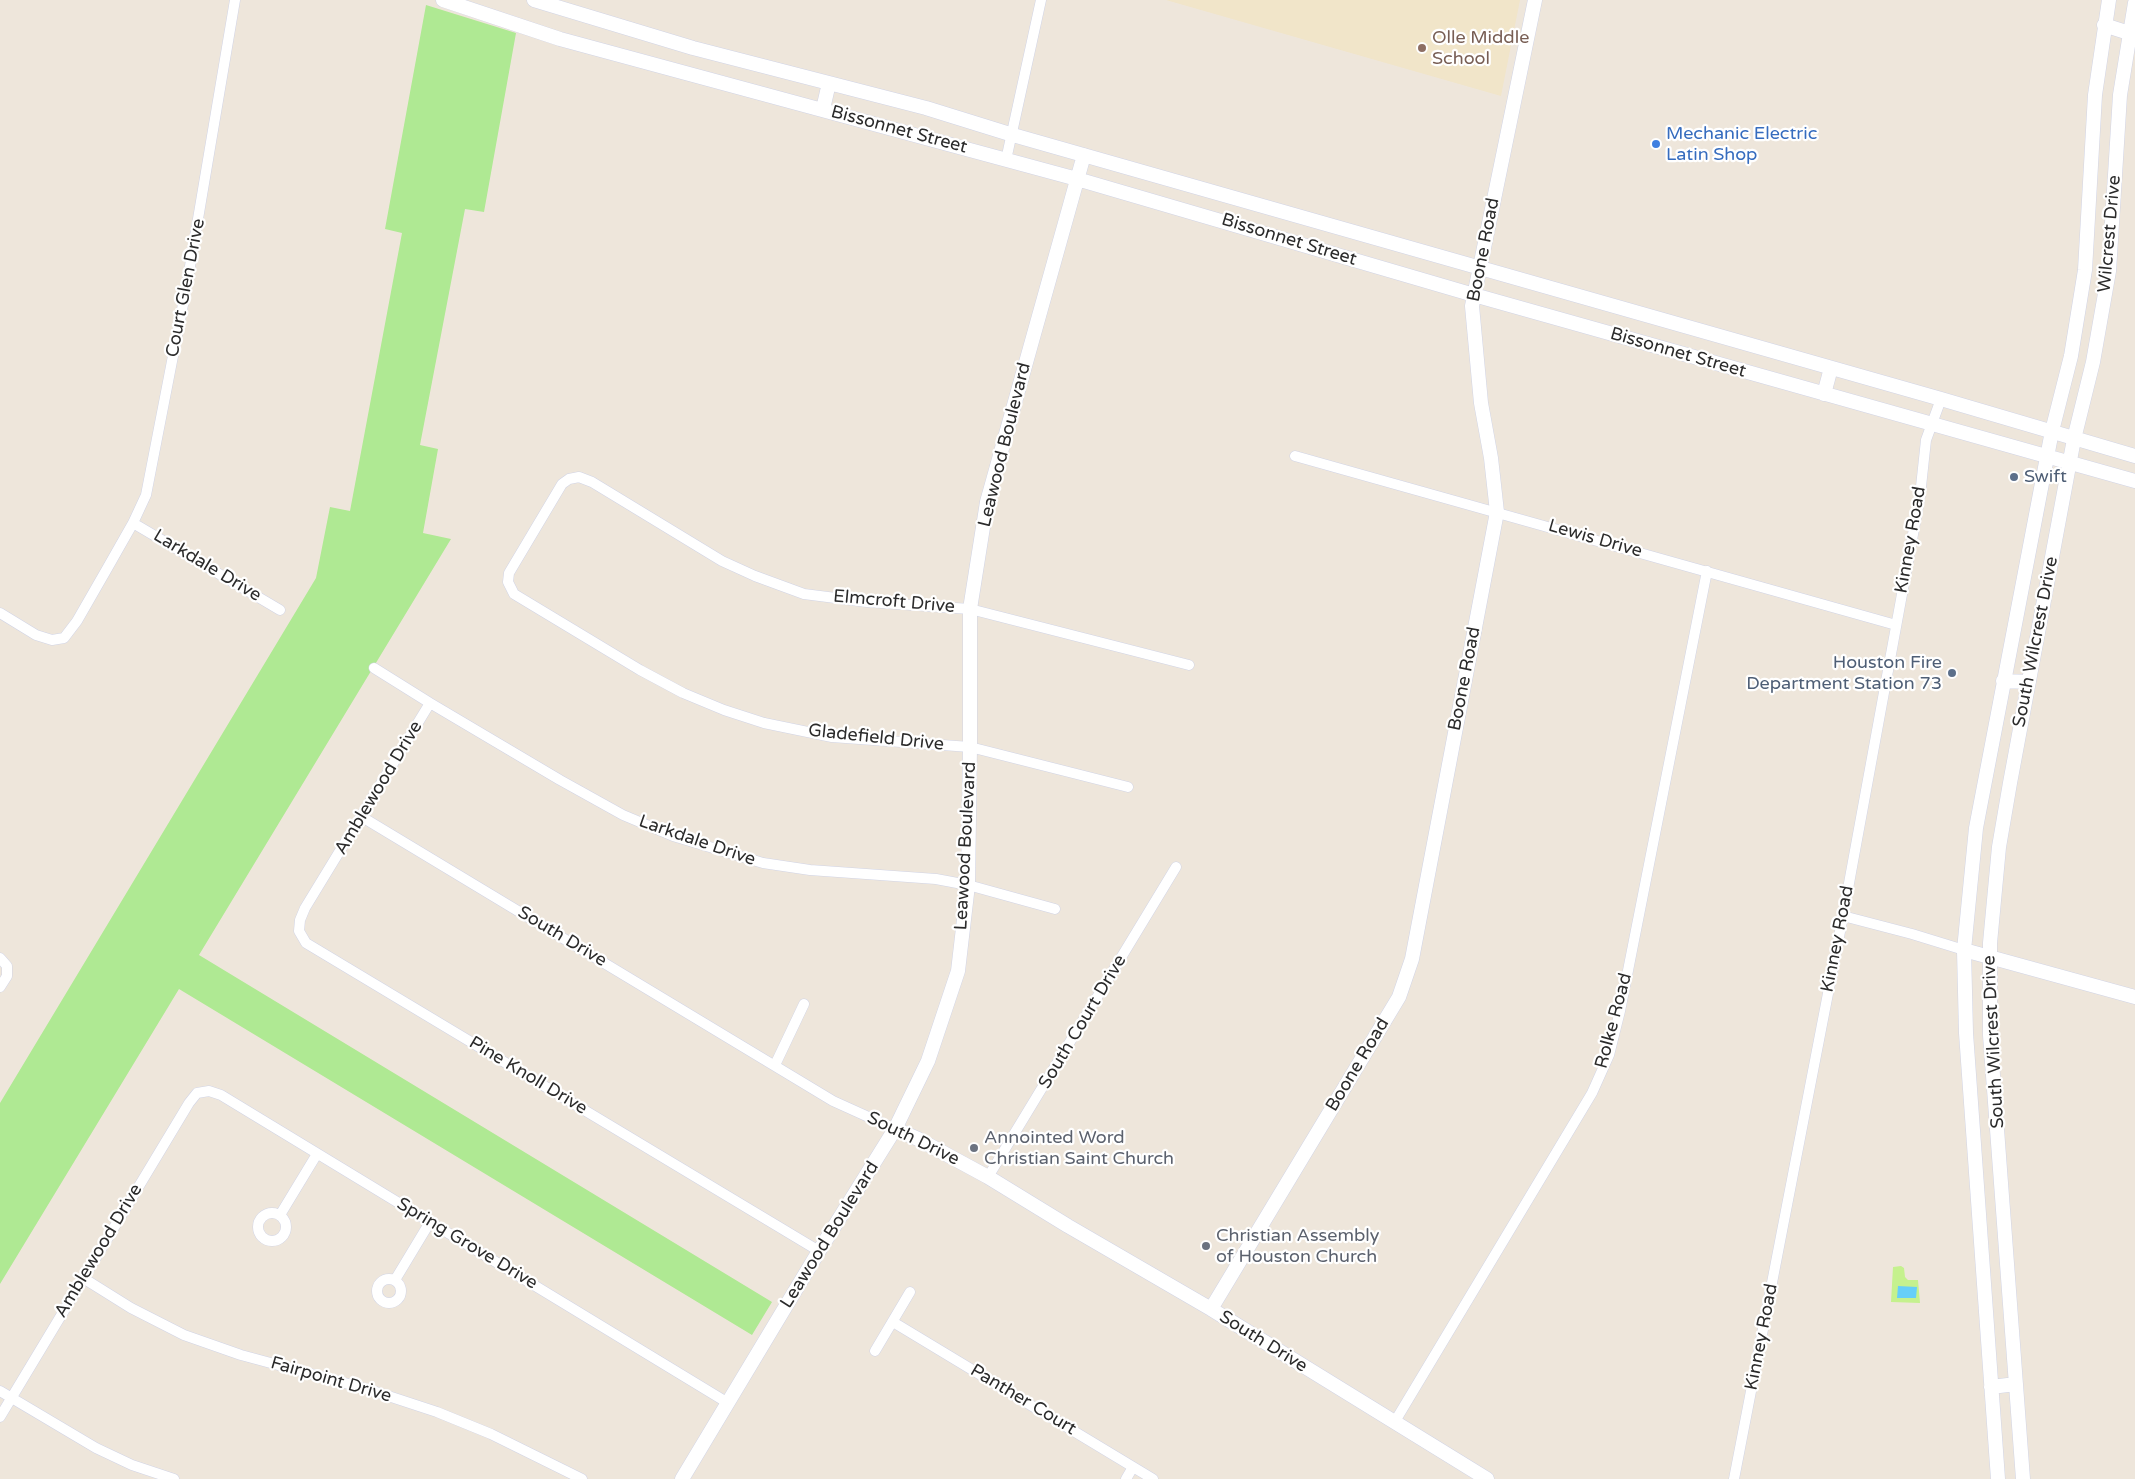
<!DOCTYPE html>
<html>
<head>
<meta charset="utf-8">
<style>
  body { margin:0 }
  canvas { display:block; background:#eee6db }
</style>
</head>
<body>
<canvas width="2135" height="1479"></canvas>
<script>
const c = document.querySelector('canvas').getContext('2d');
c.lineJoin = 'round';
function paint(path, color) {
  c.fillStyle = color;
  c.fill(path, 'evenodd');
}
function poly(rows) {
  const path = new Path2D();
  for (const r of rows) {
    if (r.length === 3) {
      path.moveTo(r[0] + r[2], r[1]);
      path.arc(r[0], r[1], r[2], 0, 2 * Math.PI);
      continue;
    }
    path.moveTo(r[0], r[1]);
    for (let i = 2; i < r.length; i += 2) path.lineTo(r[i], r[i + 1]);
  }
  return path;
}
function strokePath(path, color, width, dash) {
  c.strokeStyle = color;
  c.lineWidth = width;
  c.lineCap = dash ? 'butt' : 'round';
  c.setLineDash(dash || []);
  c.stroke(path);
}
function label(font, color, halo, rows, align = 'center') {
  c.font = font + ' "Varela Round",sans-serif';
  c.lineWidth = 4.5;
  c.setLineDash([]);
  c.textBaseline = 'middle';
  c.strokeStyle = halo;
  c.fillStyle = color;
  for (const [text, x, y, turn = 0] of rows) {
    c.save();
    c.translate(x, y);
    c.rotate((+turn || 0) * Math.PI / 180);
    c.textAlign = isNaN(turn) ? turn : align;
    if (halo) c.strokeText(text, 0, 0);
    c.fillText(text, 0, 0);
    c.restore();
  }
}
paint(poly([
  [1166,0,1520,0,1501,96]
]), '#f1e5c9');
paint(poly([
  [426,5,516,33,484,212,465,209,420,445,438,449,423,533,451,539,199,955,772,1302,752,1335,179,989,0,1284,0,1103,316,578,330,507,350,511,402,233,385,229]
]), '#afe993');
paint(poly([
  [1901,1266,1904,1268,1905,1277,1908,1280,1918,1280,1920,1303,1891,1302,1893,1267]
]), '#c5f18e');
paint(poly([
  [1898,1286,1917,1287,1916,1298,1897,1298]
]), '#66cff9');
const street = poly([
  [1006,160,1041,0],
  [1295,456,1896,625],
  [133,523,280,610],
  [0,613,36,635,52,640,64,638,77,621,108,567,133,523,146,495,187,284,235,0],
  [374,668,430,703,560,780,623,815,673,836,763,863,810,870,936,879,968,885,1055,909],
  [430,703,305,908,300,920,299,931,306,943,819,1251],
  [1128,787,970,747,832,737,764,723,724,710,683,693,640,670,514,594,508,582,509,573,562,484,569,479,579,477,592,482,722,561,755,576,804,594,867,602,970,609,1189,665],
  [362,817,833,1101,895,1129],
  [1843,916,1912,934,1964,950],
  [0,958,7,966,7,976,0,987],
  [775,1065,804,1004],
  [988,1177,1176,867],
  [272,1227,14],
  [280,1215,317,1154],
  [83,1278,131,1308,184,1335,241,1355,367,1389,437,1412,491,1434,582,1479],
  [389,1291,12],
  [395,1280,430,1222],
  [893,1322,1153,1479],
  [875,1351,910,1292],
  [0,1391,96,1448,132,1465,174,1479],
  [0,1417,189,1103,197,1093,209,1091,221,1095,728,1403],
  [1394,1423,1592,1093,1609,1055,1620,1011,1707,571],
  [1126,1479,1133,1467],
  [1734,1479,1843,916,1920,496,1926,440,1941,399]
]);
const secondary = poly([
  [443,0,560,39,1077,179,1474,295,2135,481],
  [534,0,693,48,926,108,1013,135,1941,399,2135,456],
  [2104,25,2129,33],
  [823,109,829,83],
  [1824,394,1831,368],
  [2003,681,2029,682],
  [1964,950,2135,997],
  [895,1129,918,1139,988,1177,1068,1226,1211,1309,1487,1479],
  [1211,1309,1399,997,1412,959,1497,512,1491,458,1481,403,1472,306,1535,0],
  [1991,1387,2016,1384],
  [682,1479,819,1251,895,1129,928,1061,958,971,968,885,970,747,970,609,987,502,1084,155],
  [1998,1479,1966,1033,1964,950,1976,828,2052,431,2071,356,2085,270,2095,95,2109,0],
  [2023,1479,1990,1035,1990,943,1999,847,2010,783,2074,439,2093,362,2109,271,2120,95,2135,3]
]);
strokePath(street, '#d1d4e5', 11);
strokePath(secondary, '#d1d4e5', 15);
strokePath(street, '#fff', 10);
strokePath(secondary, '#fff', 14);
for (const [x, y, r, color] of [
  [1422,48,5,"#8d6e63"],
  [1656,144,5,"#3f7fe0"],
  [2014,477,5,"#5c6f8a"],
  [1952,673,5,"#5c6f8a"],
  [974,1148,5,"#6b7280"],
  [1206,1246,5,"#6b7280"]
]) {
  const dot = new Path2D();
  dot.arc(x, y, r, 0, 2 * Math.PI);
  c.fillStyle = color;
  c.fill(dot);
  strokePath(dot, '#fff', 2);
}
label('18px', '#785e54', '#fff', [
  ["Olle Middle",1432,38],
  ["School",1432,59]
], 'left');
label('18px', '#2b2b2b', '#fff', [
  ["Bissonnet Street",899,130,15],
  ["Wilcrest Drive",2110,234,-85],
  ["Bissonnet Street",1289,240,17],
  ["Boone Road",1484,250,-79],
  ["Court Glen Drive",186,288,-79],
  ["Bissonnet Street",1678,353,16],
  ["Leawood Boulevard",1005,445,-76],
  ["Lewis Drive",1595,539,16],
  ["Kinney Road",1911,540,-80],
  ["Larkdale Drive",207,566,31],
  ["Elmcroft Drive",894,602,5],
  ["South Wilcrest Drive",2036,642,-79],
  ["Boone Road",1465,679,-79],
  ["Gladefield Drive",876,738,6],
  ["Amblewood Drive",379,788,-59],
  ["Larkdale Drive",697,841,19],
  ["Leawood Boulevard",966,846,-87],
  ["South Drive",562,937,31],
  ["Kinney Road",1838,939,-79],
  ["Rolke Road",1614,1021,-75],
  ["South Court Drive",1083,1022,-59],
  ["South Wilcrest Drive",1994,1042,-93],
  ["Boone Road",1358,1065,-59],
  ["Pine Knoll Drive",528,1076,31],
  ["South Drive",913,1139,26],
  ["Leawood Boulevard",830,1235,-58],
  ["Spring Grove Drive",467,1244,31],
  ["Amblewood Drive",99,1251,-59],
  ["Kinney Road",1762,1337,-79],
  ["South Drive",1263,1342,32],
  ["Fairpoint Drive",331,1380,16],
  ["Panther Court",1023,1400,31]
]);
label('18px', '#366cbe', '#fff', [
  ["Mechanic Electric",1666,134],
  ["Latin Shop",1666,155]
], 'left');
label('18px', '#4e5e75', '#fff', [
  ["Swift",2024,477],
  ["Houston Fire",1942,663,"right"],
  ["Department Station 73",1942,684,"right"]
], 'left');
label('18px', '#5b616d', '#fff', [
  ["Annointed Word",984,1138],
  ["Christian Saint Church",984,1159],
  ["Christian Assembly",1216,1236],
  ["of Houston Church",1216,1257]
], 'left');
</script>
</body>
</html>
